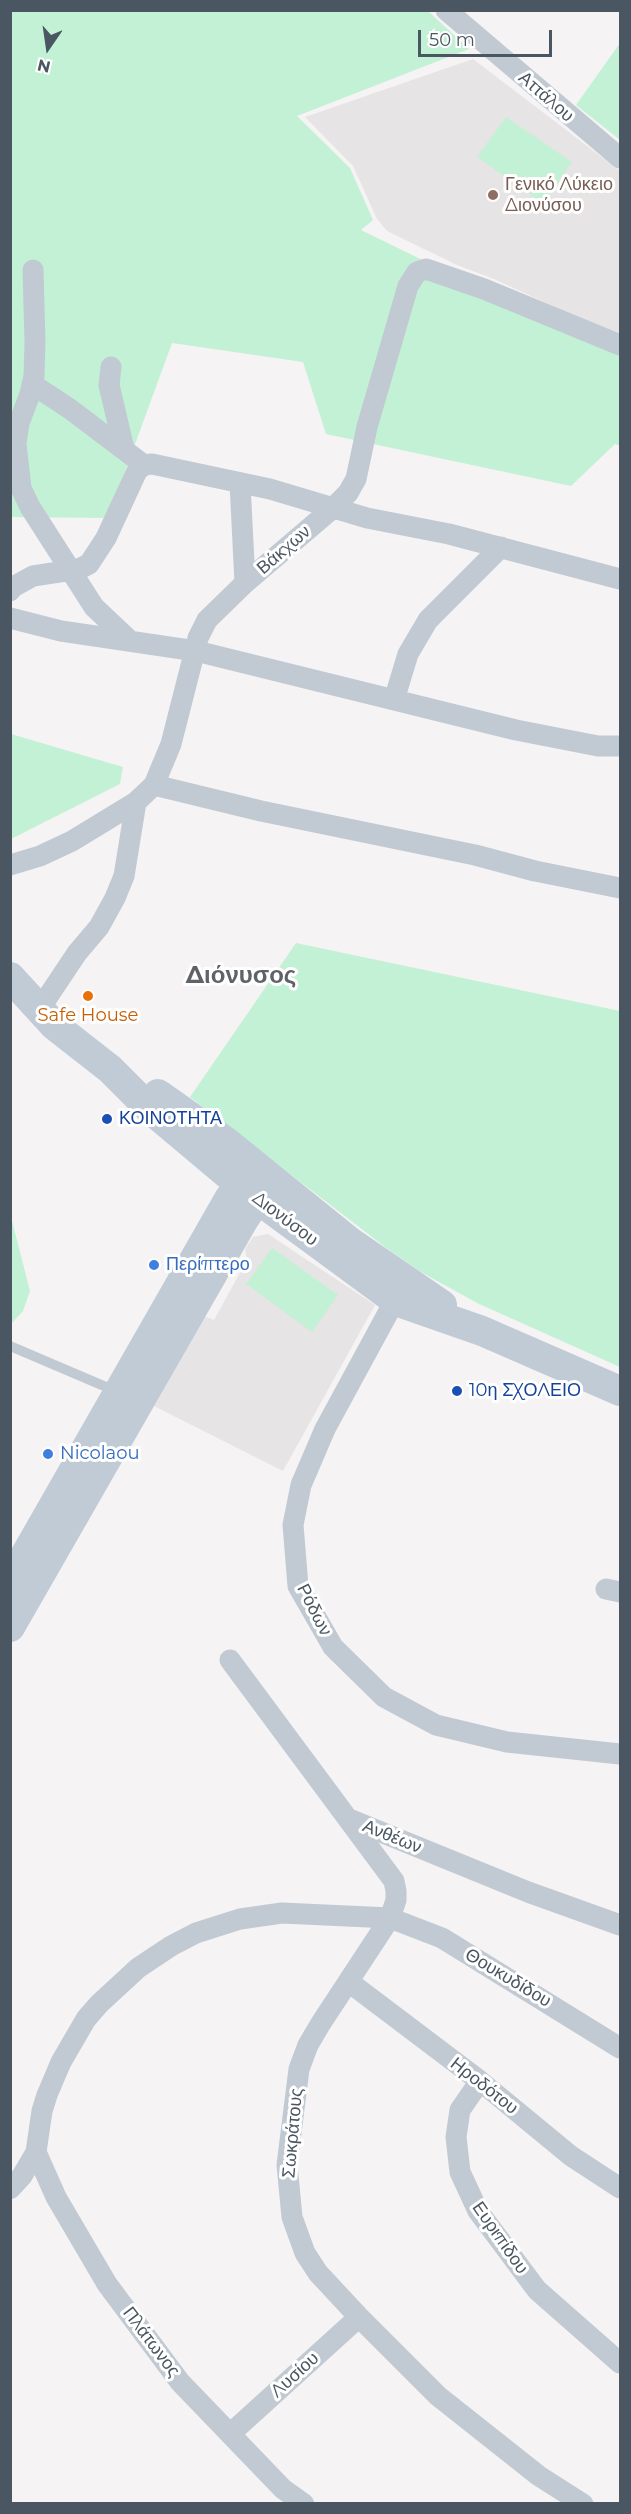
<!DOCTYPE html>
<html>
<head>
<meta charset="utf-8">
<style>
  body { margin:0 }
  #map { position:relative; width:631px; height:2514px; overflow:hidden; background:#f5f3f3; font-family:Montserrat,sans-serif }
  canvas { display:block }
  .frame { position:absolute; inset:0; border:12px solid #4a5661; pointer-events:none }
  .north { position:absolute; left:18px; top:18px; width:60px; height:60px; -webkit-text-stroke:4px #fff; paint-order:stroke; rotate:193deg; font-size:16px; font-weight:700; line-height:24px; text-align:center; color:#4a5661 }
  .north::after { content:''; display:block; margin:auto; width:21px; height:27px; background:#4a5661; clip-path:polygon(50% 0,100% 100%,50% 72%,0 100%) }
  .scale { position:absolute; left:418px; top:30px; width:134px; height:27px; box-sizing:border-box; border:3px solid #4a5661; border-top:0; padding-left:8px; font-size:18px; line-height:21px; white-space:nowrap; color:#4a5661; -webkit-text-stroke:4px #fff; paint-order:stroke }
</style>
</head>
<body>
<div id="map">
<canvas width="631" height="2514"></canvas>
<div class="frame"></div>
<div class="north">N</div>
<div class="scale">50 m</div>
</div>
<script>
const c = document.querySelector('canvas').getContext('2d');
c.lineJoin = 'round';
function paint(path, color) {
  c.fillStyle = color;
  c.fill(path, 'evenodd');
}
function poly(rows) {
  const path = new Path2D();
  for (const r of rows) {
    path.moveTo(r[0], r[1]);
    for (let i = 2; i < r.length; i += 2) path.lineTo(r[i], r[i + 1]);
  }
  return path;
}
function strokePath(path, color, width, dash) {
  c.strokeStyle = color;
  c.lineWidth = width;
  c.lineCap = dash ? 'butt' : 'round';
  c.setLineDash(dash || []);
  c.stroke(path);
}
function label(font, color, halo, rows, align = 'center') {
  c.font = font + ' Montserrat,sans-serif';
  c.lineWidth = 6;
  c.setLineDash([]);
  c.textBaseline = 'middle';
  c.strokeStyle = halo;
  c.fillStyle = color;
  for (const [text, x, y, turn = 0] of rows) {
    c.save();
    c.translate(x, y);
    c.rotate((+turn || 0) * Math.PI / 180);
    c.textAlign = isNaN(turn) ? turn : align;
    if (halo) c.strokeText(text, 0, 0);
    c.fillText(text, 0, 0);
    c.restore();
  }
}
paint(poly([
  [473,59,620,171,620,337,494,279,457,265,387,231,377,219,353,166,305,117],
  [268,1234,375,1305,283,1471,154,1406,204,1316,214,1320,247,1260,245,1249,253,1237]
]), '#e6e4e5');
paint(poly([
  [11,11,428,11,469,49,297,116,350,168,373,220,361,230,449,273,620,340,620,446,615,444,571,486,326,434,303,362,172,343,108,518,11,517],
  [620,43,620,140,576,105],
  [506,117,572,162,543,203,477,157],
  [11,734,123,767,120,784,11,839],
  [296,943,620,1011,620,1367,477,1303,421,1272,389,1250,190,1097],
  [10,1213,30,1291,23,1311,11,1324],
  [272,1248,338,1295,312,1332,246,1284]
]), '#c3f1d5');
strokePath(poly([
  [10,1346,118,1392]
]), '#c1cad2', 10);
strokePath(poly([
  [446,10,620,158],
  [33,270,35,342,34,376,30,394,19,423,16,444,21,488,30,507,94,607,129,640],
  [111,367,109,385,124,449],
  [32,384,70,409,144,465],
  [240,483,245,583],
  [10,591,13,587,33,576,79,569,89,564,106,538,137,471,144,465,152,464,270,489,367,518,449,534,620,579],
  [10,618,61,631,196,651,516,730,598,746,620,746],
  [394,700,408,654,428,620,501,547],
  [154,785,261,811,475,855,535,871,620,888],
  [10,865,40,856,72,841,136,802,154,785,171,744,198,638,207,620,245,583,333,508,348,493,356,479,367,427,408,286,417,272,426,269,484,289,620,345],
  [39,1010,77,953,99,927,115,898,124,876,136,802],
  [401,1289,325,1429,301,1485,293,1525,298,1586,333,1647,384,1697,436,1725,507,1742,620,1754],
  [606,1589,620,1592],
  [230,1660,394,1881,396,1891,396,1900,390,1918,321,2023,308,2045,299,2069,287,2165,292,2217,305,2253,318,2273,359,2317,438,2396,539,2476,583,2504],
  [349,1819,528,1892,620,1925],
  [349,1982,480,2081,571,2156,620,2188],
  [480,2081,460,2110,456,2137,460,2172,478,2211,537,2290,620,2363],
  [36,2152,56,2197,107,2284,180,2382,283,2489,304,2504],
  [10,2189,22,2176,36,2152,42,2111,47,2095,61,2062,86,2019,99,2004,138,1968,171,1946,196,1933,240,1919,282,1913,390,1918,442,1938,620,2048],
  [230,2434,359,2317]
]), '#c1cad2', 21);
strokePath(poly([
  [10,977,55,1026,110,1069,150,1109,256,1198,396,1301,482,1331,620,1391],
  [158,1094,225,1141,350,1242,442,1305],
  [10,1582,229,1199,254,1165],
  [10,1627,244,1219,271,1179]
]), '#c1cbd6', 30);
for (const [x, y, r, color] of [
  [493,195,6,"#8d6e63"],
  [88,996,6,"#e8710a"],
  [107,1119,6,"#1a4fb4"],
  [154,1265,6,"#3f7fe0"],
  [457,1391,6,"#1a4fb4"],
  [48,1454,6,"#3f7fe0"]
]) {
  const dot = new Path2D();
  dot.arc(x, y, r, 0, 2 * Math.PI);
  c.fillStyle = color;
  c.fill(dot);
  strokePath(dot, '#fff', 2);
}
label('18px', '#4a5661', '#fff', [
  ["Αττάλου",546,97,41],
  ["Βάκχων",284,550,-41],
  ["Διονύσου",285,1219,37],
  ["Ρόδων",314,1610,63],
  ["Ανθέων",392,1837,22],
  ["Θουκυδίδου",508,1978,31],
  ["Ηροδότου",484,2086,38],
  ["Σωκράτους",293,2133,-85],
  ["Ευριπίδου",500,2238,55],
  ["Πλάτωνος",151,2342,53],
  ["Λυσίου",295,2375,-42]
]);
label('18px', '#785e54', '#fff', [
  ["Γενικό Λύκειο",505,185],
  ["Διονύσου",505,206]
], 'left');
label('18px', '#c56008', '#fff', [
  ["Safe House",88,1016]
]);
label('18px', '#164399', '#fff', [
  ["ΚΟΙΝΟΤΗΤΑ",119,1119],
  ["10η ΣΧΟΛΕΙΟ",469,1391]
], 'left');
label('18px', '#366cbe', '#fff', [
  ["Περίπτερο",166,1265],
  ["Nicolaou",60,1454]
], 'left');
label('bold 24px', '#5f6368', '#fff', [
  ["Διόνυσος",241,976]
]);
</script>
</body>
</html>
